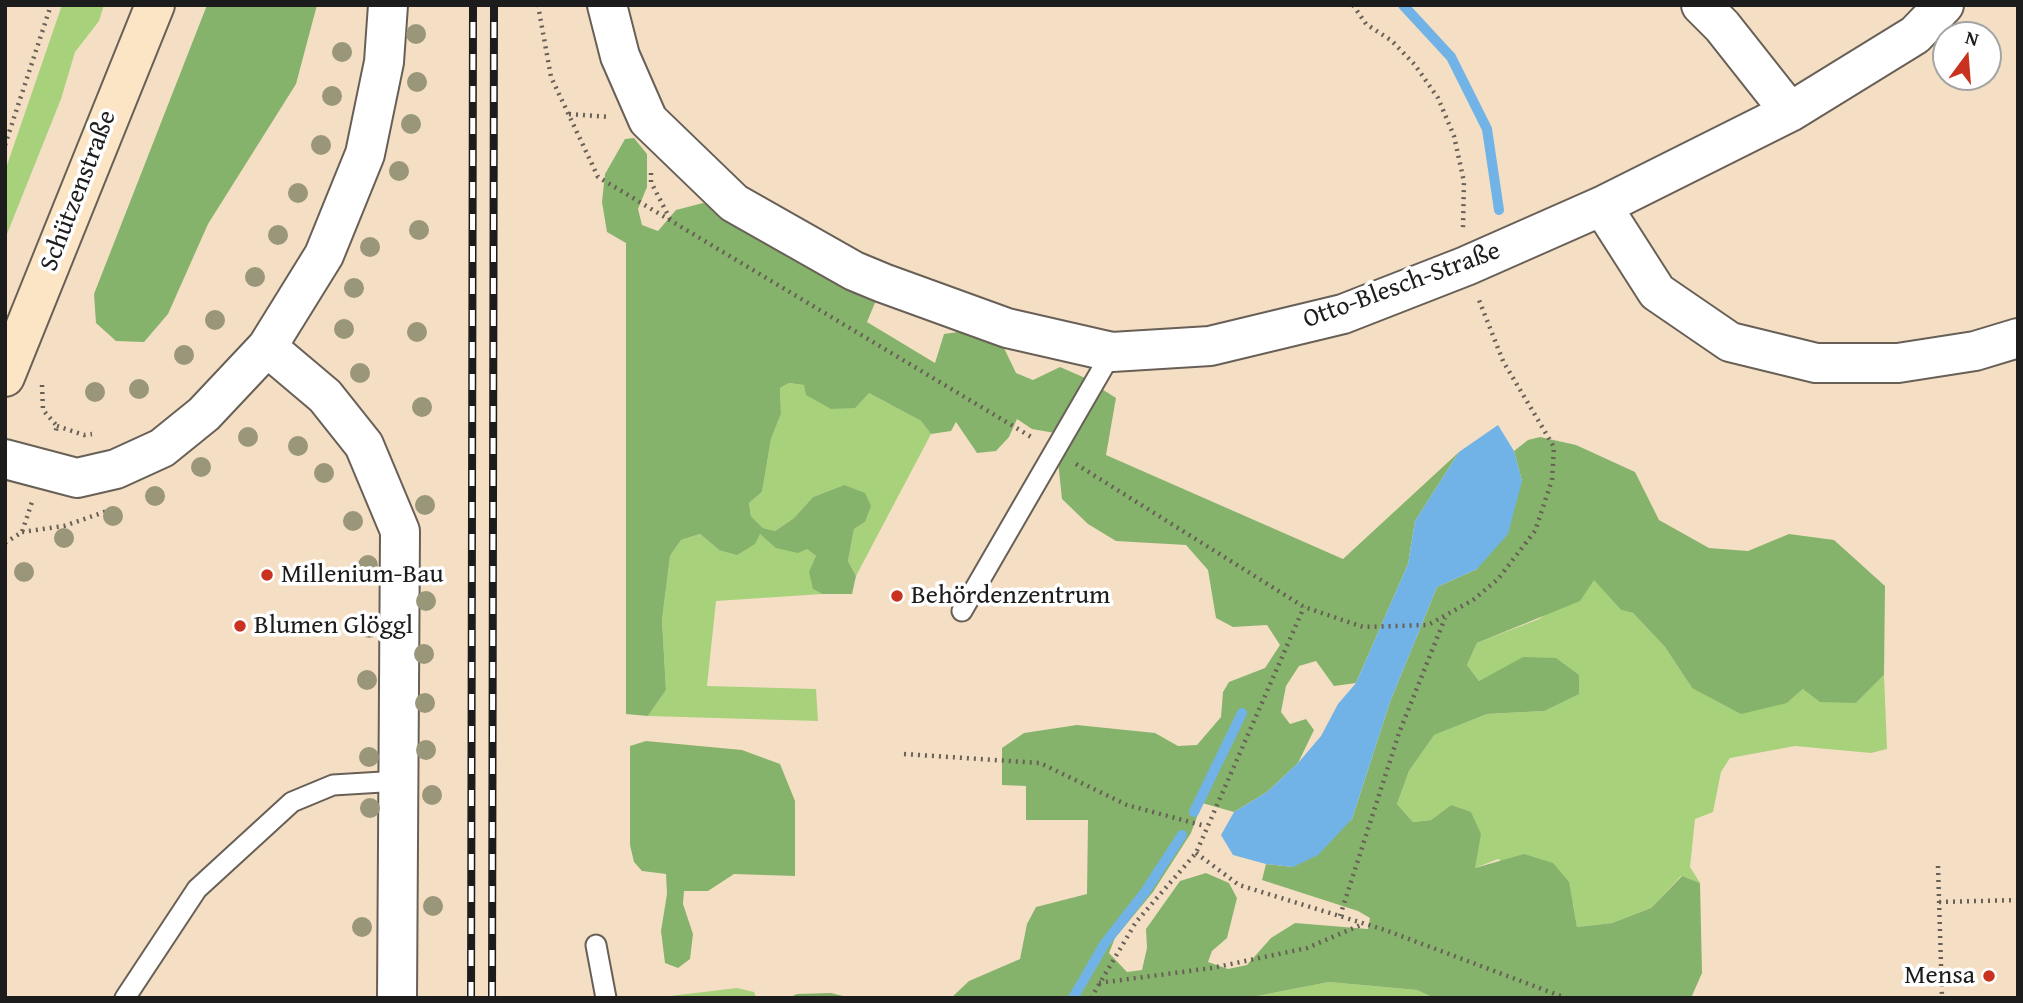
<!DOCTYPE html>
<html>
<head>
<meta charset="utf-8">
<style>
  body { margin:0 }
  #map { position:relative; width:2023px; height:1003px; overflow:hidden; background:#f5dfc4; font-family:"Gentium Book Plus",serif }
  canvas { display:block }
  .frame { position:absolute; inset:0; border:7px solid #1c1c1c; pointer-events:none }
  .north { position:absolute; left:1932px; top:21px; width:70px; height:70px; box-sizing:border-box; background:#fff; border:2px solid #a4a4a4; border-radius:50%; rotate:16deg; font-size:19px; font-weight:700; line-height:28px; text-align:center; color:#1c1c1c }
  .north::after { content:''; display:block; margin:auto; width:24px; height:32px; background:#c8321e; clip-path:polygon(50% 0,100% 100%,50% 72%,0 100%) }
</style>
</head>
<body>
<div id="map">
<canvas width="2023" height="1003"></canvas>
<div class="frame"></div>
<div class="north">N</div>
</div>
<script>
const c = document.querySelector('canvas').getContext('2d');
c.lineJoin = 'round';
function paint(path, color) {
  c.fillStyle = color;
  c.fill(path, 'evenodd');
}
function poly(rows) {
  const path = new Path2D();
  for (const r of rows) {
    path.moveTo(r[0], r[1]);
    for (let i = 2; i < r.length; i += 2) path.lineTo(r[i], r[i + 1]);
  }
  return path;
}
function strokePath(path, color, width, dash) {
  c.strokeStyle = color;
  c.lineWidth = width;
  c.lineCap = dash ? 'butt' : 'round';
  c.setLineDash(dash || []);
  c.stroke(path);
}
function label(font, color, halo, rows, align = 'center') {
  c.font = font + ' "Gentium Book Plus",serif';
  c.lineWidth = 7;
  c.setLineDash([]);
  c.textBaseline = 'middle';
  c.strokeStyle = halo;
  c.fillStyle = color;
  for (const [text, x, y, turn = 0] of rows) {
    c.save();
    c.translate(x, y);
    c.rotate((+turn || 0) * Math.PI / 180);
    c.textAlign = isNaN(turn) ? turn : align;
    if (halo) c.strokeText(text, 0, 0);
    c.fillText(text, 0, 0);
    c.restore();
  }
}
paint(poly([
  [62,5,104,5,99,21,75,52,61,99,5,239,5,171],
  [789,383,869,393,921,421,931,434,856,576,848,561,854,529,865,522,844,485,813,497,794,518,775,531,763,528,751,516,749,503,762,492,771,439,781,414,780,388],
  [700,534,719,550,759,534,807,549,816,556,813,589,822,594,716,601,707,686,816,689,818,721,648,716,666,690,662,620,670,556,681,540],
  [1594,579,1621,610,1633,613,1665,647,1692,688,1787,703,1803,689,1856,703,1884,675,1887,749,1871,753,1795,746,1730,758,1721,772,1713,812,1695,819,1690,867,1700,883,1681,876,1651,908,1612,923,1577,927,1573,904,1498,859,1475,868,1451,805,1431,820,1413,822,1397,804,1409,771,1433,735,1487,714,1544,711,1523,658,1479,681,1467,665,1477,643,1539,619],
  [1329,982,1417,990,1434,998,1247,998],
  [737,988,754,992,756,998,653,998]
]), '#a8d17c');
paint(poly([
  [207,5,317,5,296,84,208,224,168,314,144,342,116,341,96,323,94,294],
  [634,138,647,154,647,187,638,209,642,225,658,231,676,210,703,203,728,213,877,298,867,322,935,363,944,334,965,331,1004,348,1016,373,1033,380,1060,367,1083,377,1116,398,1106,455,1343,559,1459,452,1415,521,1408,564,1356,683,1334,686,1316,661,1299,666,1286,686,1281,712,1290,724,1306,719,1314,730,1298,763,1267,792,1234,812,1202,803,1191,833,1153,892,1115,938,1109,953,1127,972,1142,970,1147,948,1146,929,1180,881,1206,873,1229,883,1237,898,1227,938,1212,951,1208,962,1228,969,1247,965,1271,938,1295,923,1368,929,1370,918,1358,911,1262,880,1266,864,1293,867,1352,819,1390,702,1437,587,1477,569,1522,481,1514,451,1528,440,1540,437,1576,445,1635,472,1659,520,1709,548,1748,551,1789,534,1834,540,1885,586,1884,675,1856,703,1820,702,1803,689,1787,703,1741,714,1692,688,1665,647,1633,613,1621,610,1594,580,1580,601,1477,643,1467,665,1479,681,1523,657,1556,658,1579,675,1579,694,1544,711,1487,714,1434,735,1409,771,1397,804,1413,822,1431,820,1451,805,1471,812,1481,834,1475,868,1524,854,1553,863,1569,882,1577,927,1612,923,1651,908,1682,876,1700,883,1702,973,1691,998,1434,998,1417,990,1329,982,1247,998,951,998,969,981,1020,959,1027,924,1036,907,1087,894,1088,820,1026,820,1026,786,1002,785,1002,748,1024,733,1077,725,1155,733,1178,746,1197,745,1221,717,1223,692,1229,682,1265,668,1280,645,1267,625,1233,627,1216,618,1208,570,1186,545,1116,541,1088,524,1062,499,1055,433,1032,429,1017,419,1009,437,996,451,977,453,956,422,951,431,931,434,921,421,869,393,855,408,831,409,806,395,804,385,789,383,780,388,781,414,771,439,762,492,749,503,751,516,763,528,775,531,794,518,813,497,844,485,865,493,871,506,865,522,854,529,848,561,856,576,852,594,822,594,813,589,809,572,816,556,807,549,798,553,776,548,760,534,755,544,737,555,719,550,700,534,681,540,670,556,662,620,666,690,648,716,626,714,626,243,607,232,602,202,605,174,625,139],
  [646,741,742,750,780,764,795,801,795,876,734,874,708,891,684,891,683,904,693,934,690,959,678,968,665,963,661,931,667,894,666,874,642,871,634,862,630,845,630,746],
  [831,993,851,998,788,998,797,994]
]), '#86b36c');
paint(poly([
  [1498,425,1514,451,1522,481,1508,534,1477,569,1437,587,1390,702,1352,819,1318,855,1293,867,1266,864,1233,855,1221,835,1234,812,1267,792,1298,763,1321,736,1338,704,1356,683,1408,564,1415,521,1459,452]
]), '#71b3e6');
strokePath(poly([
  [1403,5,1451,57,1487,129,1499,210],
  [1194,812,1242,713],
  [1073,998,1105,943,1145,892,1182,835]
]), '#71b3e6', 10);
const service = poly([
  [962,611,1112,352],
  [596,945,606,998],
  [125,998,197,889,292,802,333,785,399,781]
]);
const minor = poly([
  [607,5,620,56,648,120,734,203,854,271,883,283,1007,328,1112,352,1210,346,1343,314,1466,266,1602,206,1790,112,1915,35,1944,5],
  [1701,5,1722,26,1790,112],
  [1602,206,1657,292,1730,342,1816,363,1898,363,1975,351,2018,338],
  [267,347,325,396,364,445,400,531,397,998],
  [5,459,77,478,116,469,162,448,204,414,267,347,324,255,365,154,384,62,388,5]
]);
const secondary = poly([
  [5,377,155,5]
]);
strokePath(service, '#686057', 23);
strokePath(minor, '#686057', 42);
strokePath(secondary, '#686057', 42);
strokePath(poly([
  [538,5,551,77,598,177,1033,438],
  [1353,5,1366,24,1392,41,1415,65,1438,98,1454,136,1464,182,1463,228],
  [569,114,609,117],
  [5,145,51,5],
  [651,173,651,182,670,219],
  [42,385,43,410,57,426,55,434],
  [57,426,84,435,92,434],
  [1076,464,1304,607,1363,627,1428,625,1473,600,1498,579,1535,531,1552,480,1554,447,1503,361,1479,300],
  [22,532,64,526,113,509],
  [5,543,22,532,32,502],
  [904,754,1040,763,1127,805,1205,826],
  [1196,853,1239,885,1385,930,1566,998],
  [1938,866,1942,998],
  [1939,902,2018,900],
  [1340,916,1399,733,1445,618],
  [1099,983,1212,968,1307,948,1363,924],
  [1091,998,1136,922,1196,853,1304,607]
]), '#686057', 4.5, [2, 5]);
strokePath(service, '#fff', 19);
strokePath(minor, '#fff', 38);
strokePath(secondary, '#fce5c4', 38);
const rail = poly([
  [471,998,473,5],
  [492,998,494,5]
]);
strokePath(rail, '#1c1c1c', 8);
strokePath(rail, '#fff', 5, [16]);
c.fillStyle = '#99967a';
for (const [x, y] of [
  [416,34],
  [342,52],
  [417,82],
  [332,96],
  [411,124],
  [321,145],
  [399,171],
  [298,193],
  [419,230],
  [278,235],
  [370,247],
  [255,277],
  [354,288],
  [215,320],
  [344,329],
  [417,332],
  [184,355],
  [360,373],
  [139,389],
  [95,392],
  [422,407],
  [248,437],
  [298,446],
  [201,467],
  [324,473],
  [155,496],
  [425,505],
  [113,516],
  [353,521],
  [64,538],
  [368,565],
  [24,572],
  [426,601],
  [369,628],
  [424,654],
  [367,680],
  [425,703],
  [426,750],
  [369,757],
  [432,795],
  [370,808],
  [433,906],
  [362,927]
]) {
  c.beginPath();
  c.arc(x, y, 10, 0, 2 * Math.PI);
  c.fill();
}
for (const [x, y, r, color] of [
  [267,575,7,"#c8321e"],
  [897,596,7,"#c8321e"],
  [240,626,7,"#c8321e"],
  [1989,976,7,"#c8321e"]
]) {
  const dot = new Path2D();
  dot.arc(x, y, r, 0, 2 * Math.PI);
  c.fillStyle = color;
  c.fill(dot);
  strokePath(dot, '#fff', 2.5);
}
label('26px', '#1c1c1c', '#fff', [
  ["Schützenstraße",79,191,-69],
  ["Otto-Blesch-Straße",1402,286,-20]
]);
label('26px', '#1c1c1c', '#fff', [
  ["Millenium-Bau",281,575],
  ["Behördenzentrum",911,596],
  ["Blumen Glöggl",254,626],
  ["Mensa",1975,976,"right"]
], 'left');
</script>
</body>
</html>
